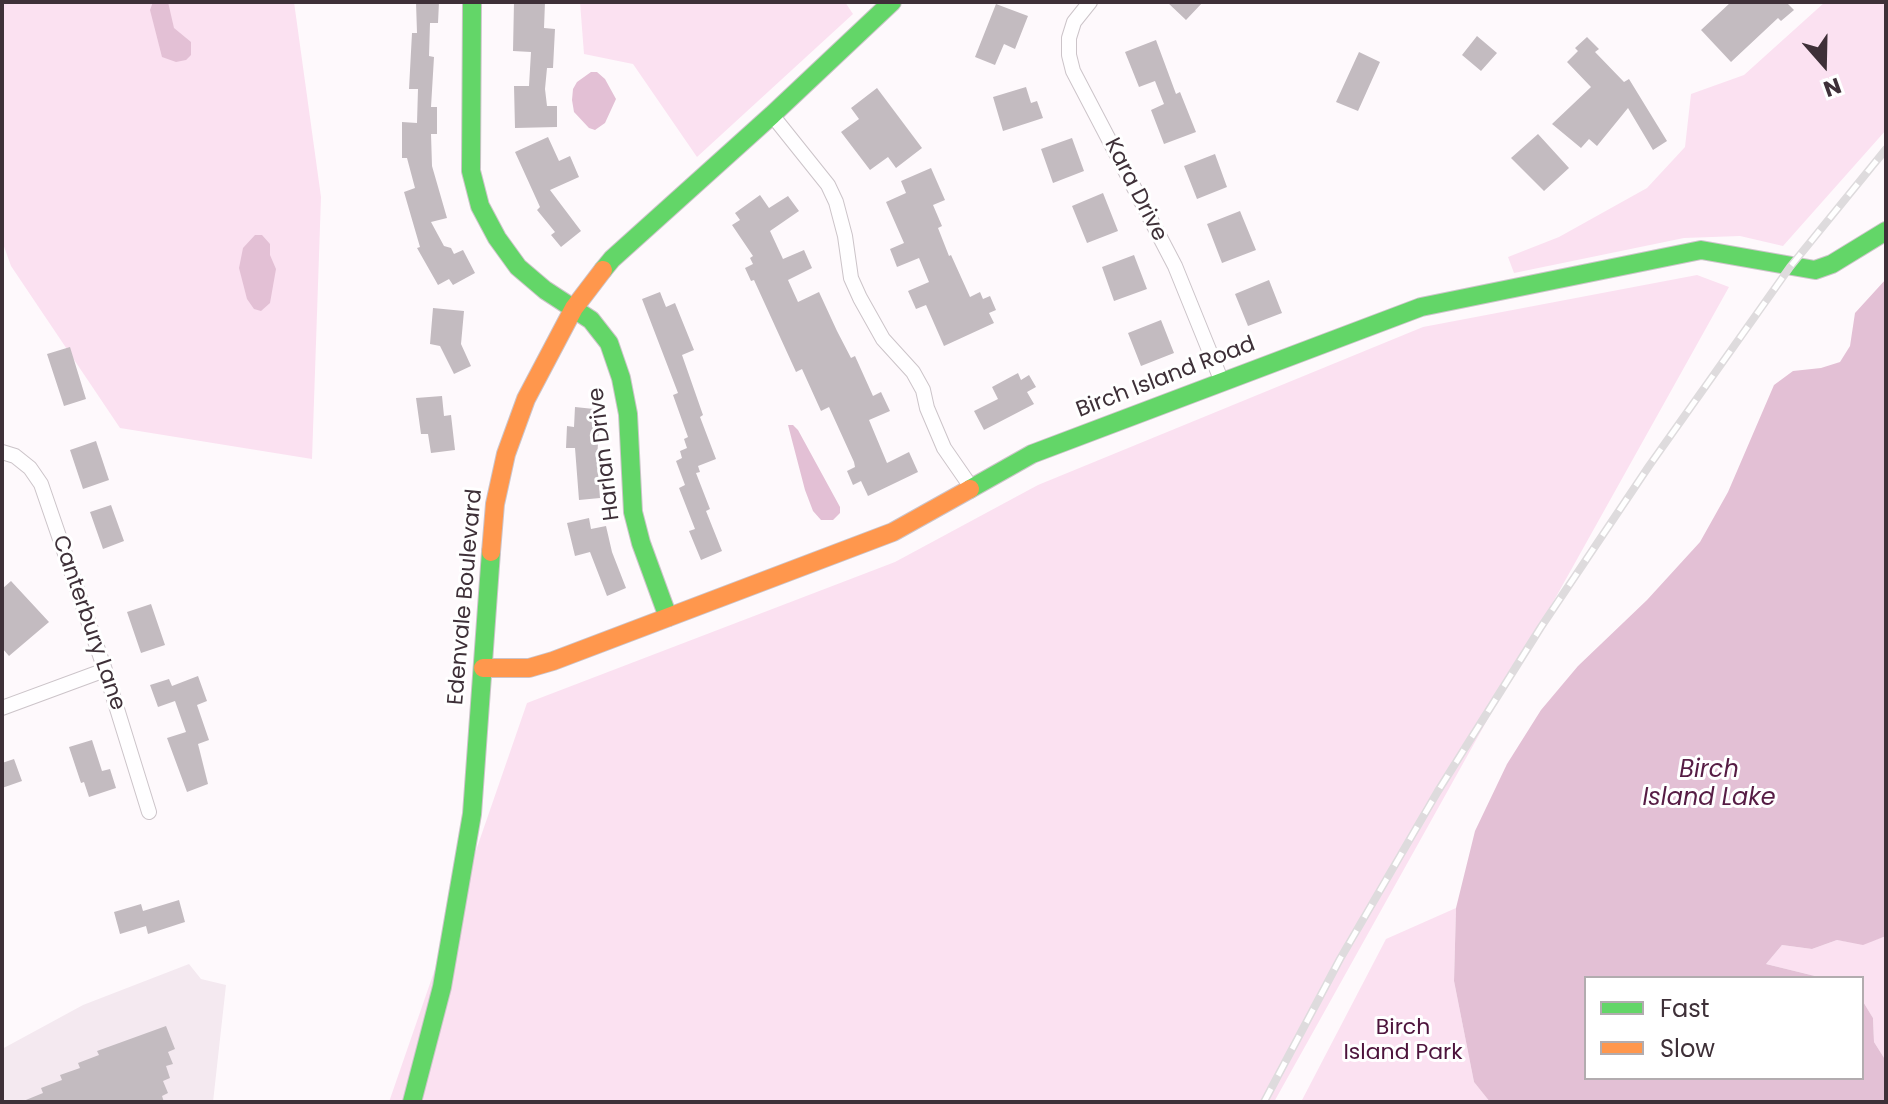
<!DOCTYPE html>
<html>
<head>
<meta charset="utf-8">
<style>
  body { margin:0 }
  #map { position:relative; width:1888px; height:1104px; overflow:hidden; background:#fef9fc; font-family:Poppins,sans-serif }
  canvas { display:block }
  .frame { position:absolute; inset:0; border:4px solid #3e3038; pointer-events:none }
  .legend { position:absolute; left:1584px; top:976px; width:280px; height:104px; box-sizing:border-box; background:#fff; border:2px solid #b2acaf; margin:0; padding:10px 14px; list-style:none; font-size:24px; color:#3e3038 }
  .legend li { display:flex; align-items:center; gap:16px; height:40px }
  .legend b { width:40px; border:2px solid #b2acaf }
  .north { position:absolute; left:1784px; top:24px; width:80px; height:80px; -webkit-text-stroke:6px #fff; paint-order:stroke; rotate:160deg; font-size:22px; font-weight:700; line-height:32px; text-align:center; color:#3e3038 }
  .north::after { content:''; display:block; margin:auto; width:28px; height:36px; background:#3e3038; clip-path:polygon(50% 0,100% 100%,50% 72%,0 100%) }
</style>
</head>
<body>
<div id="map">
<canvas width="1888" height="1104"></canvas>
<div class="frame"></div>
<ul class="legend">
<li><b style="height:10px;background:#63d668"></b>Fast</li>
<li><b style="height:10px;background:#ff974d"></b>Slow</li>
</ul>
<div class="north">N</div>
</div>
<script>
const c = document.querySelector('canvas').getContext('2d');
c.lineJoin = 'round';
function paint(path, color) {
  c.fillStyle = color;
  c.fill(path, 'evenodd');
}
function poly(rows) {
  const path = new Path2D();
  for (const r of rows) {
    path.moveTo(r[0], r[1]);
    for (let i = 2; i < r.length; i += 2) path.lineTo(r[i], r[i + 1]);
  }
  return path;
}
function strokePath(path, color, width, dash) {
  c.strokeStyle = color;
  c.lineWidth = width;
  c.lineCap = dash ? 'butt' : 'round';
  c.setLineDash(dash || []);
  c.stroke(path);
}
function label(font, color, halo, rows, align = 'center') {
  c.font = font + ' Poppins,sans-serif';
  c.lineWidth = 6;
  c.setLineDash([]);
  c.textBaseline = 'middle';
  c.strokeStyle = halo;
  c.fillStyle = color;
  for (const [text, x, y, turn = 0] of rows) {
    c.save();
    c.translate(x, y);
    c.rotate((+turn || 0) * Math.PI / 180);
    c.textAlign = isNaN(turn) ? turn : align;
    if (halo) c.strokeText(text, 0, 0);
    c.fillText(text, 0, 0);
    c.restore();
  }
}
paint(poly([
  [189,964,201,979,226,985,213,1102,2,1102,2,1049,83,1005]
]), '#f4e9f0');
paint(poly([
  [2,2,294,2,321,197,312,459,120,428,11,266,2,241],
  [580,2,845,2,853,14,697,157,633,64,584,54],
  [1825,2,1886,2,1886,130,1783,246,1740,236,1684,238,1514,273,1508,257,1559,237,1647,188,1685,147,1691,94,1744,75],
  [1697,275,1729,287,1274,1102,389,1102,527,703,895,562,1038,485,1423,327],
  [1456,908,1454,981,1474,1082,1490,1102,1301,1102,1386,939],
  [1886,936,1886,1061,1874,1042,1873,1018,1862,1000,1862,978,1823,978,1766,964,1782,945,1812,949,1837,940,1863,944]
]), '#fbe1f1');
paint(poly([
  [153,2,168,2,174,28,191,42,191,55,186,60,176,62,162,57,150,10],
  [591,72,597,72,605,79,616,99,605,123,595,130,589,128,574,112,572,100,573,89,577,82],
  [255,235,262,235,270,244,270,255,276,269,270,303,261,311,254,309,247,299,239,268,243,248],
  [1886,279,1886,936,1863,945,1837,940,1812,949,1782,945,1766,964,1823,978,1586,978,1586,1078,1862,1078,1862,1000,1873,1018,1874,1042,1886,1061,1886,1102,1490,1102,1474,1082,1454,981,1456,908,1475,831,1507,764,1541,710,1578,666,1647,600,1700,542,1728,492,1774,385,1793,371,1821,368,1840,362,1850,346,1855,313],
  [788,425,793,425,798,430,840,507,840,513,833,520,821,520,813,511,805,490]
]), '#e3c0d5');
paint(poly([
  [416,2,439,2,438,23,430,23,429,56,434,57,431,107,437,107,437,134,431,134,432,166,447,218,431,222,444,246,451,248,454,254,463,250,475,273,453,285,449,279,438,285,417,248,420,247,404,192,415,188,407,158,402,158,402,122,417,123,418,89,409,89,412,33,417,33],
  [514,2,545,2,544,28,555,29,553,68,547,68,545,89,547,106,557,106,557,127,515,128,514,86,529,86,531,52,513,51],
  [1167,2,1203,2,1186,20],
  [1731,2,1786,2,1794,10,1781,21,1778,18,1731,62,1701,30],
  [996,4,1028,16,1015,49,1004,44,995,65,975,57],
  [1477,36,1497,53,1481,71,1462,55],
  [1587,37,1599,49,1595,52,1624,82,1629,79,1667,141,1653,150,1628,108,1597,146,1589,139,1581,148,1552,124,1591,87,1567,62,1578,51,1575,48],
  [1156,40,1176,94,1180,92,1196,132,1164,144,1151,110,1164,104,1155,81,1139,87,1125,52],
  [1359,52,1380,62,1358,111,1336,102],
  [1026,87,1031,103,1037,101,1043,118,1003,131,993,97],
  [877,88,922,148,896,168,888,157,870,170,841,132,859,119,851,108],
  [1538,134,1569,168,1544,191,1511,158],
  [548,137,559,161,570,156,579,177,550,190,581,231,561,247,551,235,555,232,537,210,540,207,515,152],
  [1072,138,1084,171,1053,183,1041,149],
  [1215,154,1227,187,1197,199,1184,166],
  [931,168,945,200,933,205,942,226,938,228,949,256,951,255,970,297,980,292,983,299,990,296,996,310,989,313,994,323,944,346,926,305,916,309,908,291,929,282,919,258,897,267,890,249,904,243,886,202,906,193,901,181],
  [1103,193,1118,231,1087,243,1072,206],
  [760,195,769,208,788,196,799,211,770,231,783,259,804,250,812,268,788,280,798,302,819,292,837,331,851,358,855,356,873,396,881,392,890,411,869,420,887,463,909,452,918,472,868,496,861,481,853,485,847,471,855,467,854,462,829,407,821,411,802,369,796,372,754,280,751,281,745,268,753,264,750,258,753,256,732,225,740,220,735,213],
  [1240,211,1256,250,1222,263,1207,224],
  [1134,255,1147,289,1114,301,1102,267],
  [1269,280,1282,313,1248,326,1235,294],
  [660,292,666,307,675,303,694,350,682,355,703,415,700,417,716,459,698,466,700,472,696,473,710,509,706,511,722,551,701,560,689,531,695,529,679,488,685,485,676,461,682,458,680,451,687,448,684,439,688,437,673,395,678,393,642,299],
  [433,308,464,311,461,344,471,366,454,374,440,346,430,344],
  [1161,320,1174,353,1141,366,1128,333],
  [70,347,86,399,64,406,47,354],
  [1018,373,1021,380,1029,375,1036,387,1027,392,1034,404,984,430,974,411,998,399,992,387],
  [442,396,444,416,451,415,455,450,431,453,428,434,421,434,416,398],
  [575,407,594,409,592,427,599,428,597,459,600,498,579,500,575,448,566,448,567,426,574,427],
  [96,441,109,480,83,489,70,450],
  [111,505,124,541,103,549,90,512],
  [589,518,591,529,606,526,612,552,626,588,607,596,590,552,575,556,567,523],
  [11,581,49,622,9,656,2,648,2,589],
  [151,604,165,645,141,653,127,612],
  [198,676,207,701,197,705,209,740,198,744,208,784,187,792,167,738,186,732,175,701,158,707,150,685,169,679,172,686],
  [92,740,102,771,110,769,116,788,89,797,84,782,81,783,69,747],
  [14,759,22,781,2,788,2,763],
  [179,900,185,922,148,934,146,926,120,934,114,912,141,904,143,911],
  [166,1026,175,1049,168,1052,173,1064,166,1066,170,1078,163,1081,168,1093,162,1096,164,1102,21,1102,43,1093,41,1088,62,1080,60,1075,80,1068,78,1063,99,1055,97,1051]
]), '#c3bbc0');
const street = poly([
  [1090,2,1074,22,1069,38,1069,55,1073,71,1175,266,1222,382],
  [772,115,828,185,836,202,845,236,851,278,860,298,883,339,913,372,923,390,927,408,944,448,971,487],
  [2,452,15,456,30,468,41,484,105,670,149,812],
  [2,708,105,670]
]);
const fast = poly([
  [472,2,471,171,480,206,497,238,518,267,545,290,591,320,609,343,621,378,628,414,633,512,641,543,668,617],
  [603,270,612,259,772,115,892,2],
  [970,489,1032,454,1421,307,1701,250,1815,270,1832,264,1886,231],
  [412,1102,442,987,472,814,491,552]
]);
const slow = poly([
  [491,552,495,504,506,454,526,399,574,308,603,270],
  [483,668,529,668,553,661,893,532,970,489]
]);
strokePath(street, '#ccc4c9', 16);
strokePath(fast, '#ccc4c9', 20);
strokePath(slow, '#ccc4c9', 20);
strokePath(street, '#fffeff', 14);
strokePath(fast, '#63d668', 18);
strokePath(slow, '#ff974d', 18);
const rail = poly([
  [1264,1102,1340,959,1438,791,1541,627,1649,466,1790,267,1886,149]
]);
strokePath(rail, '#dedbdd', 8);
strokePath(rail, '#fff', 5, [15]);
label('22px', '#3e3038', '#fff', [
  ["Kara Drive",1135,190,63],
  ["Birch Island Road",1166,378,-21],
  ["Harlan Drive",605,454,-97],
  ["Edenvale Boulevard",466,597,-85],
  ["Canterbury Lane",88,623,71]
]);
label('22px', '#4d143c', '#fff', [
  ["Birch",1403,1028],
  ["Island Park",1403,1053]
]);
label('italic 24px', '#561c44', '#fff', [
  ["Birch",1709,771],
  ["Island Lake",1709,799]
]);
</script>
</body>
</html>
